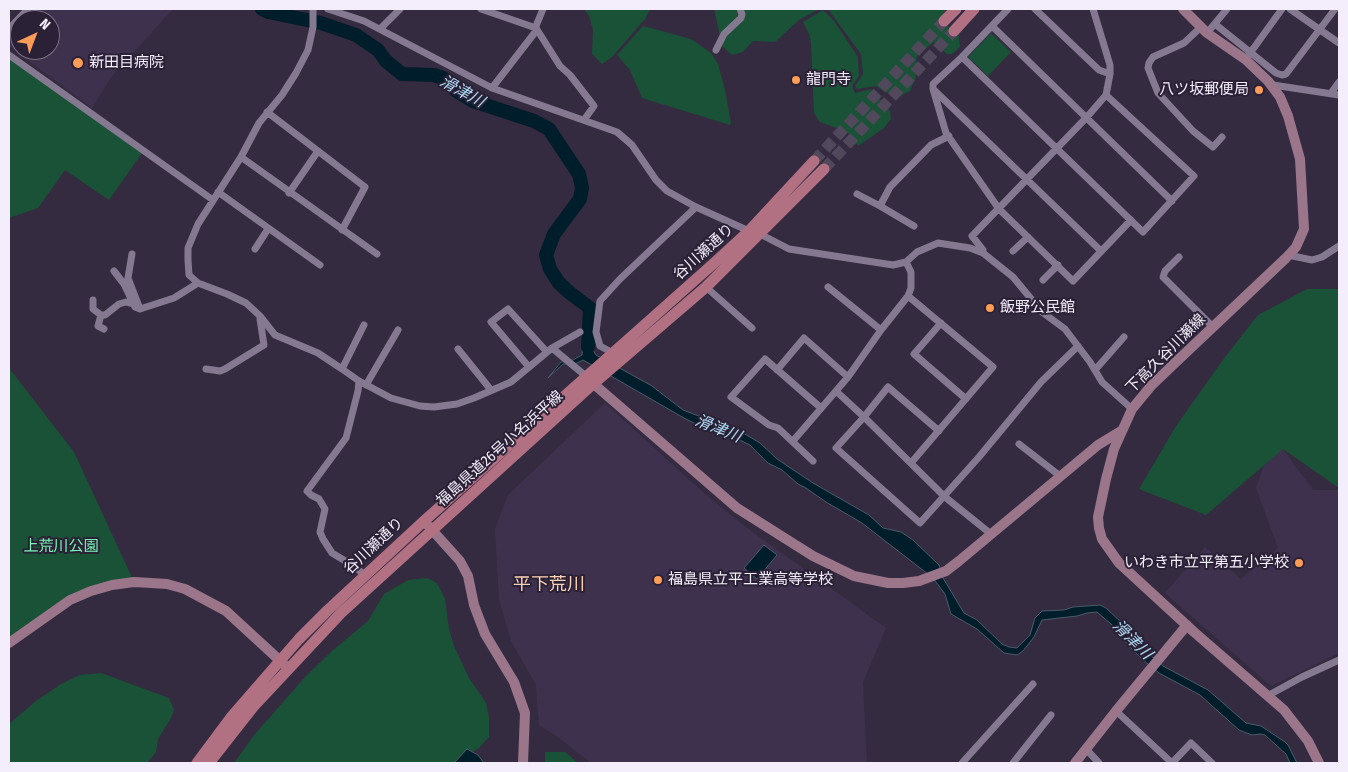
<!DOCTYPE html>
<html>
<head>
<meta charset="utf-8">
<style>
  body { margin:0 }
  #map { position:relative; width:1348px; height:772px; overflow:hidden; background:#352b40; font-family:"Fira Sans Condensed",sans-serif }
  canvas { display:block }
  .frame { position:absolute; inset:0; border:10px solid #f4eefc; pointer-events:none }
  .north { position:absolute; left:10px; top:10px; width:50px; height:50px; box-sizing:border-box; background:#2b2136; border:1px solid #7b7385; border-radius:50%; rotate:43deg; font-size:14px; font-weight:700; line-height:20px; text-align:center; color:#f4eefc }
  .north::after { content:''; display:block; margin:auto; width:18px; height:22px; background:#fd9c56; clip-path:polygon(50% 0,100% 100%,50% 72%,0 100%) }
</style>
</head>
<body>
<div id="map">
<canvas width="1348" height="772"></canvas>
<div class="frame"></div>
<div class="north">N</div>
</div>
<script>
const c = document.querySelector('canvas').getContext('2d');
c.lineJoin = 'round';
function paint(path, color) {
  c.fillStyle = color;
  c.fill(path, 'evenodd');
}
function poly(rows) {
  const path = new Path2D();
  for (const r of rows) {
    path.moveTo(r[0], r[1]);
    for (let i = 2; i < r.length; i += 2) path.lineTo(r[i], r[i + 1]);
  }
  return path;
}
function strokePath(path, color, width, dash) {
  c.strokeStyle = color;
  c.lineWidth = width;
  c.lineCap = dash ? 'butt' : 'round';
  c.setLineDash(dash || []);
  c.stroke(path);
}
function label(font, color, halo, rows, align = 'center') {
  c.font = font + ' "Fira Sans Condensed","Noto Sans JP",sans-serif';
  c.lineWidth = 4;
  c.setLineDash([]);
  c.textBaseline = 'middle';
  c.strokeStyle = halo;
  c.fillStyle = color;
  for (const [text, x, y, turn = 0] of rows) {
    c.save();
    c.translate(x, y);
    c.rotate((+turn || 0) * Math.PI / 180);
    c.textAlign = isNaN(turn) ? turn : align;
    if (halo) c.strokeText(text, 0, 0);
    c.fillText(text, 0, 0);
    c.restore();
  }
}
paint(poly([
  [32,9,173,9,112,76,92,108,9,46,9,33,20,21,20,50,50,50,50,20,21,20],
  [605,403,707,496,747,528,886,628,863,682,867,763,591,763,555,735,539,725,536,685,511,641,499,599,495,529,508,495],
  [1283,449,1313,490,1339,490,1339,653,1271,686,1165,593,1205,547,1241,579,1278,548,1256,488,1266,459]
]), '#3e314d');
paint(poly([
  [584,9,650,9,645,19,612,57,602,64,592,54,593,30,589,16],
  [714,9,819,9,799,20,775,42,753,41,743,52,732,55,722,46],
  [828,9,946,9,940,19,959,36,960,47,952,54,947,54,934,42,917,55,915,73,916,77,910,91,900,96,885,92,876,86,857,89,855,86,863,74,861,54],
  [823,10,834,21,858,57,859,76,852,86,855,93,871,89,890,111,891,119,884,128,858,146,847,132,820,122,814,113,811,43,809,34,803,22],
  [643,26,691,39,711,53,718,64,725,90,731,123,730,125,642,98,630,70,617,55],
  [991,33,1011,52,988,76,968,57],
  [9,55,144,150,109,200,65,170,38,208,9,218],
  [1307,289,1339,289,1339,488,1283,449,1206,515,1139,489,1176,426,1225,357,1258,315],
  [9,368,74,452,134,582,91,591,9,643],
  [427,578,437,583,445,599,449,629,454,646,469,678,486,703,489,718,489,737,479,748,465,757,463,763,234,763,255,734,306,676,332,651,368,621,384,594,408,580],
  [101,673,169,698,174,710,171,718,158,739,156,752,147,763,9,763,9,724,36,701,61,684,80,675],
  [545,752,565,752,578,763,545,763]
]), '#195236');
const water = poly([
  [584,330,593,330,593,350,596,355,652,386,683,410,743,433,760,443,777,459,813,483,869,515,883,528,901,532,913,540,939,565,943,578,964,613,977,620,1002,644,1009,647,1017,648,1030,635,1035,618,1042,611,1064,610,1073,607,1100,605,1106,608,1122,623,1138,645,1163,666,1208,690,1246,723,1261,726,1285,742,1288,745,1297,763,1290,763,1286,754,1265,735,1261,734,1252,735,1239,730,1200,695,1159,673,1142,659,1131,648,1118,630,1097,612,1087,613,1077,616,1042,620,1034,637,1023,651,1017,655,1004,653,977,629,951,614,945,594,933,578,862,523,826,502,806,488,798,484,782,470,768,463,750,445,734,437,700,426,684,418,583,360,575,364,563,364,548,378,561,362,571,361,582,355,584,330],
  [764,545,777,555,757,579,744,568,764,545],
  [467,749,478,755,484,763,454,763,467,749]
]);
paint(water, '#001d2c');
strokePath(water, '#495c6a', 1);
strokePath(poly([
  [262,9,268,12,321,23,356,35,378,50,386,61,402,74,434,75,443,78,450,82,455,90,473,101,534,121,549,129,579,174,582,188,580,199,554,234,546,255,550,269,559,283,570,293,590,308,588,347]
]), '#001d2c', 14);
strokePath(poly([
  [814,161,944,21],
  [824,169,954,31]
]), '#52485c', 11, [11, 5.5]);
strokePath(poly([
  [313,9,313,27,308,50,296,73,282,95,259,123,241,157,198,224,188,248,188,260,189,275,198,283,227,294,246,303,260,316,275,335,318,353,342,369],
  [328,9,364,21,492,88,617,132,632,145,656,180,667,191,696,207,749,231,760,234,789,249,893,265,906,262,917,252,938,243,970,248,983,253,1013,277,1042,312,1065,329,1090,362,1102,382,1132,409],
  [481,9,536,28,560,66,570,75,594,106,584,120],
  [1008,9,962,57,933,84,933,89,946,133,999,209,1073,281,1131,220],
  [1035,9,1099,70,1110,74],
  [1290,9,1339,43],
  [1215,24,1276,73,1282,75,1286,74,1335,9],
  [992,26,1172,201],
  [1201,27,1184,43,1153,57,1149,63,1148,68,1158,93,1193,131,1213,147,1222,137],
  [9,29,28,9],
  [380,29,400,9],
  [1207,33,1227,9],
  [716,50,724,34,741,18,742,14,740,9],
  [9,55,213,200],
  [1248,56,1282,9],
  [962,57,1143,232,1194,176,1106,95],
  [1273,85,1339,95],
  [492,88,536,31,536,26,543,9],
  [934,90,1101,251],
  [1331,93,1339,82],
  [267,112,365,187,342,230],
  [241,157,377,254],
  [218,192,320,265],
  [289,193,318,151],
  [857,194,880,206],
  [914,226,880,206,890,187,931,145,949,136],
  [255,249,268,229],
  [1013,251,1028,237],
  [983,253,983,250,972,236,1087,117,1106,95,1110,74,1110,65,1093,9],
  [132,254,128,278,140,309],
  [1288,255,1312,260,1322,257,1339,246],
  [1179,257,1165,271,1163,277,1213,327],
  [114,271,124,284,135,307,140,309,174,298,198,283],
  [1043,280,1058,265],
  [706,287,752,328],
  [828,287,881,330,908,296,911,288,911,272,906,262],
  [908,296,993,367,911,463],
  [93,300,93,309,101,315,105,315,119,304,126,302,133,304],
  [101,315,98,326,104,329],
  [941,323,914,354,966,399],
  [364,325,342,369,359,381,391,398,420,406,434,407,457,404,474,398,511,382,552,348,587,377],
  [552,348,580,332],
  [458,349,491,390],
  [613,353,600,346,596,332,600,301,620,279,696,207],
  [529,367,491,322,508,309,547,352],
  [206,369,220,371,225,369,264,345,260,319],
  [777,370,804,338,848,377],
  [1095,370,1124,337],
  [359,381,358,391,346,438,307,491,311,495,319,499,325,509,320,532,323,539,332,553,352,565,365,575],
  [366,385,398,330],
  [836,391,864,417,836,448,920,523,979,457,1041,382,1078,346],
  [939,431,888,387,864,417,945,497,991,534],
  [793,441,848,377,881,330],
  [1019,444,1060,476],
  [813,461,778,428,769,425,731,397,765,359,821,408],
  [1269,695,1302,677,1339,660],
  [1116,711,1172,763],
  [1086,749,1099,763],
  [962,763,1033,684],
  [1013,763,1051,715],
  [1172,763,1191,743,1212,763]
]), '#847991', 7);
strokePath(poly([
  [1183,9,1207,33,1246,60,1268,81,1280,97,1288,116,1300,159,1304,229,1296,247,1286,258,1177,361,1151,386,1132,409,1114,449,1106,479,1098,517,1099,528,1102,539,1119,563,1194,632,1284,710,1308,741,1319,763],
  [588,379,737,508,813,556,854,576,888,583,903,583,919,581,946,571,959,561,1098,445,1121,431],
  [424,521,460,561,468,576,474,605,485,634,514,682,525,713,523,763],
  [9,643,70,600,91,591,112,585,134,582,151,583,167,584,185,589,226,611,288,668],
  [1075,763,1116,711,1187,625]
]), '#9b758a', 10);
strokePath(poly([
  [944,21,956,9],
  [954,31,974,9],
  [197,763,232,716,299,639,328,610,424,521,713,264,749,231,814,161],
  [209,763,253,707,341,613,593,384,706,287,824,169]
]), '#b27183', 11);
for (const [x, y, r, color] of [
  [78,63,6,"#fd9c56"],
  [796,80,5,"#fd9c56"],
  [1259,90,5,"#fd9c56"],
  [990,308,5,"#fd9c56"],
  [1299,563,5,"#fd9c56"],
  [658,580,5,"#fd9c56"]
]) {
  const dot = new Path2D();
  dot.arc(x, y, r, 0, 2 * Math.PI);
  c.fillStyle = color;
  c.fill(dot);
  strokePath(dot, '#2b2136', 2);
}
label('15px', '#f4eefc', '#2b2136', [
  ["新田目病院",89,63],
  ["龍門寺",806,80],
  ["八ツ坂郵便局",1249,90,"right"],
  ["飯野公民館",1000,308],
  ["いわき市立平第五小学校",1289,563,"right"],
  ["福島県立平工業高等学校",668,580]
], 'left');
label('15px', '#f4eefc', '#2b2136', [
  ["谷川瀬通り",704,252,-42],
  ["下高久谷川瀬線",1166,354,-45],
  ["福島県道26号小名浜平線",500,449,-42],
  ["谷川瀬通り",374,546,-43]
]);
label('15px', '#77f8b5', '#2b2136', [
  ["上荒川公園",61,547]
]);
label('italic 16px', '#addaf4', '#2b2136', [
  ["滑津川",462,92,29],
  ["滑津川",718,429,22],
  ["滑津川",1132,640,45]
]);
label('18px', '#fcd2b6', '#2b2136', [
  ["平下荒川",549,585]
]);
</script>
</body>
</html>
